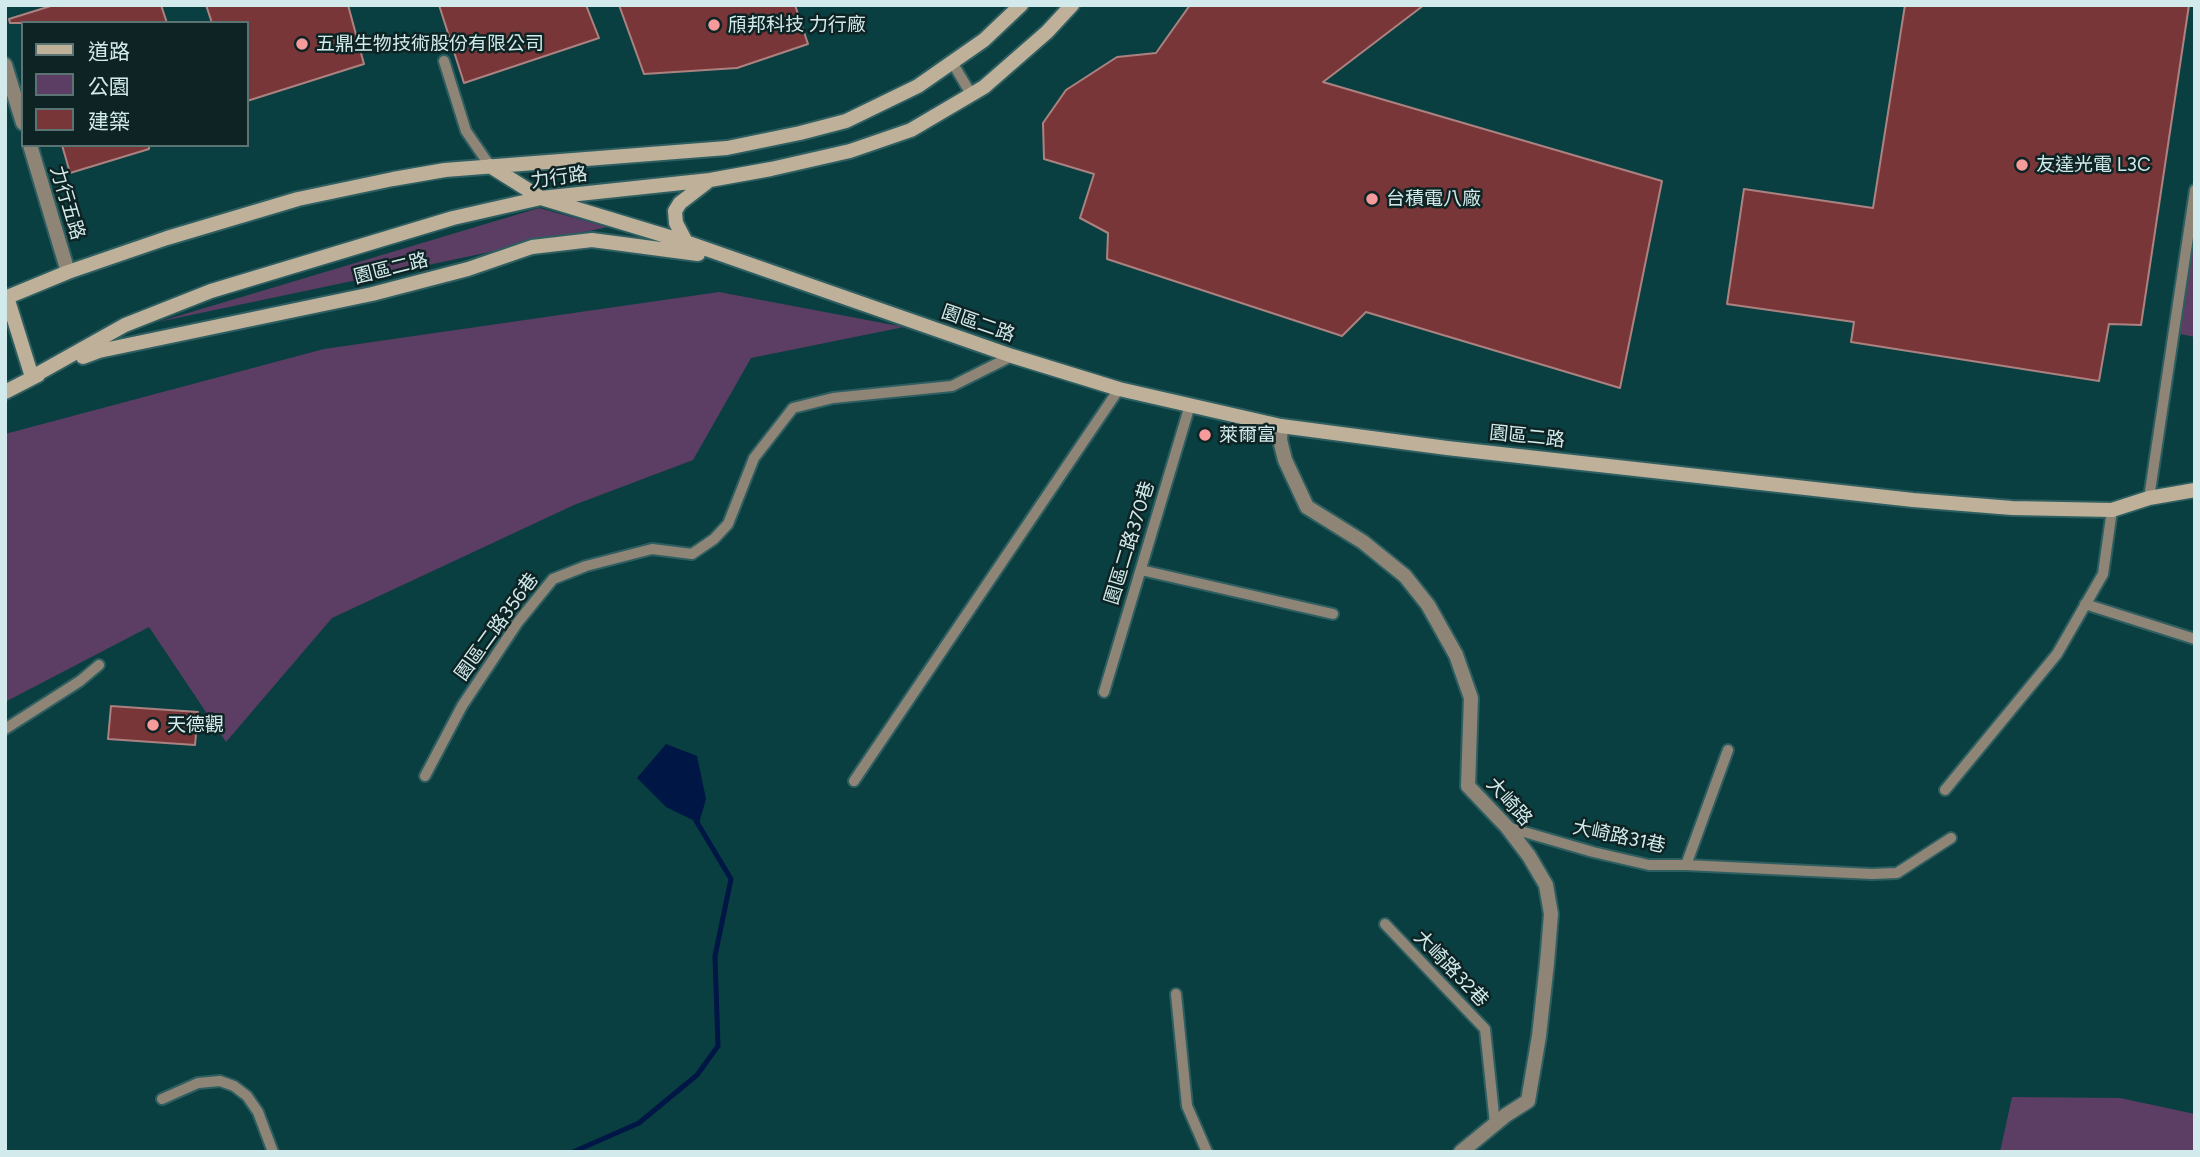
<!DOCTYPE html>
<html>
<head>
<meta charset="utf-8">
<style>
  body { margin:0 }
  #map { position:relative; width:2200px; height:1157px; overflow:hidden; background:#0a3f42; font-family:Figtree,"Noto Sans TC",sans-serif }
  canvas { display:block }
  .frame { position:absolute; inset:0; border:7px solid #d2eaeb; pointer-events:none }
  .legend { position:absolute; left:21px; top:21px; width:228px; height:126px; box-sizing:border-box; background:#0e2323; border:2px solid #5c7373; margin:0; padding:9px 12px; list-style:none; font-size:21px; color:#d2eaeb }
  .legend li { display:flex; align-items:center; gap:14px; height:35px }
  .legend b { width:35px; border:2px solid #5c7373 }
</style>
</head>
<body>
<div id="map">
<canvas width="2200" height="1157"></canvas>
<div class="frame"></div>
<ul class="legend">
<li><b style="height:9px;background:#bfb09a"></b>道路</li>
<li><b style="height:19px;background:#5c3d64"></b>公園</li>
<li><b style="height:19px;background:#793638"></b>建築</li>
</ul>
</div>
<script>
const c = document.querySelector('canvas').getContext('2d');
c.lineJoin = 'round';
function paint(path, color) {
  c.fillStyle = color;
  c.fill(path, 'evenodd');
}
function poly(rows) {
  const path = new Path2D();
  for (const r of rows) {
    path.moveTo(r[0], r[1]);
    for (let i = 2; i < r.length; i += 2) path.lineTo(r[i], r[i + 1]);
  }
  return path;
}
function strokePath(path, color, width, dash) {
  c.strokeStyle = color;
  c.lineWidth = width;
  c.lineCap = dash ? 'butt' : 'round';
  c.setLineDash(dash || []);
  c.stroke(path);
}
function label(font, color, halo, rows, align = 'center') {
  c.font = font + ' Figtree,"Noto Sans TC",sans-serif';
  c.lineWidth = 5;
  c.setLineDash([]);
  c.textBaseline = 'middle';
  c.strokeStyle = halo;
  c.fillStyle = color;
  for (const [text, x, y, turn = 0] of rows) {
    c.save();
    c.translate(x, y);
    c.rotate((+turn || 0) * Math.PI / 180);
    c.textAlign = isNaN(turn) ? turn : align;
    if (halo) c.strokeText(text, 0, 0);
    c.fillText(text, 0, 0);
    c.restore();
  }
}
paint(poly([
  [539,208,608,227,158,322],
  [2195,234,2195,337,2180,334],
  [719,292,904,327,751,358,693,460,574,505,332,618,226,742,149,627,5,702,5,434,324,349],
  [2012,1097,2120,1098,2195,1114,2195,1152,2000,1152]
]), '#5c3d64');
paint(poly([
  [666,744,697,756,706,799,699,823,666,807,637,778]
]), '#001645');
strokePath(poly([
  [573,1152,639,1123,697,1075,718,1046,715,956,731,879,695,819]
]), '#001645', 5);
const building = poly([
  [54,5,161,5,167,23,10,23,9,19,54,5],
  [206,5,348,5,364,64,247,101,247,23,212,23,206,5],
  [439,5,586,5,599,38,464,83,439,5],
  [619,5,795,5,808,44,737,68,644,74,619,5],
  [1190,5,1424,5,1323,82,1662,181,1620,388,1366,312,1342,336,1107,259,1108,233,1080,218,1094,174,1044,159,1043,123,1066,90,1117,57,1156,53,1190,5],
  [1905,5,2189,5,2141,325,2109,324,2099,381,1851,342,1854,322,1727,304,1744,189,1873,208,1905,5],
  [62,145,149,145,149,149,70,173,62,145],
  [111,706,198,712,195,745,108,739,111,706]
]);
paint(building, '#793638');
strokePath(building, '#ac8281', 2);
const lane = poly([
  [444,61,466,131,490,166],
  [952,62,971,94],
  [2149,498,2195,190],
  [1141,570,1333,614],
  [2085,604,2195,639],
  [1104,692,1190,405],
  [5,729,80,681,99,665],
  [425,776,462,706,518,622,553,579,586,566,652,549,692,554,714,539,728,524,754,458,793,408,833,398,952,386,1012,356],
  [854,781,1119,389],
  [1945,790,2057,654,2103,574,2112,510],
  [1507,827,1593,852,1649,865,1686,865,1728,750],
  [1686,865,1872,874,1897,873,1951,838],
  [1385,924,1485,1029,1495,1124],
  [1176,994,1187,1106,1207,1152],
  [162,1099,198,1083,220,1081,234,1086,247,1096,258,1112,273,1152]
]);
const street = poly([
  [5,65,23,123],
  [30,145,68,272],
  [1281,426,1280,440,1285,460,1307,507,1363,542,1405,576,1428,605,1456,655,1471,698,1468,786,1507,827,1529,856,1546,885,1551,914,1547,963,1539,1036,1528,1101,1506,1115,1461,1152]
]);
const secondary = poly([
  [490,166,541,198,686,242,1012,356,1119,389,1281,426,1447,448,1913,500,2012,508,2112,510,2149,498,2195,490],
  [686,242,676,223,675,211,680,203,706,183],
  [7,297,32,377],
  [5,298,68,272,167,238,298,199,393,179,445,170,727,148,800,133,846,121,918,86,984,40,1021,5],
  [83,357,99,351,372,294,468,269,532,247,592,240,698,254],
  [32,377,125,325,211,291,453,218,541,198,710,180,771,169,850,151,911,130,984,87,1047,32,1072,5],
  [5,392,38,375]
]);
strokePath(lane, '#2e5e60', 14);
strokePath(street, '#2e5e60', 18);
strokePath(secondary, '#2e5e60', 18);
strokePath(lane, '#8e8577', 10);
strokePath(street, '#8e8577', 14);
strokePath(secondary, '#bfb09a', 14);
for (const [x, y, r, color] of [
  [714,25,7,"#f59b9b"],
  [302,44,7,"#f59b9b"],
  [2022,165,7,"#f59b9b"],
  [1372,199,7,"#f59b9b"],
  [1205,435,7,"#f59b9b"],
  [153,725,7,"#f59b9b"]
]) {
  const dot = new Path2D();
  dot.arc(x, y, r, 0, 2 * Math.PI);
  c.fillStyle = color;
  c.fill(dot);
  strokePath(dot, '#0e2323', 2.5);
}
label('19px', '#d2eaeb', '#0e2323', [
  ["頎邦科技 力行廠",728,25],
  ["五鼎生物技術股份有限公司",316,44],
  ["友達光電 L3C",2036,165],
  ["台積電八廠",1386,199],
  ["萊爾富",1219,435],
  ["天德觀",167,725]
], 'left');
label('19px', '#d2eaeb', '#0e2323', [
  ["力行路",559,178,-8],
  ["力行五路",67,203,73],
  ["園區二路",391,269,-14],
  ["園區二路",978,324,19],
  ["園區二路",1527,437,6],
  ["園區二路370巷",1130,543,-73],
  ["園區二路356巷",497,627,-54],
  ["大崎路",1509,802,48],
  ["大崎路31巷",1619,837,12],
  ["大崎路32巷",1451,969,46]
]);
</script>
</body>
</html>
